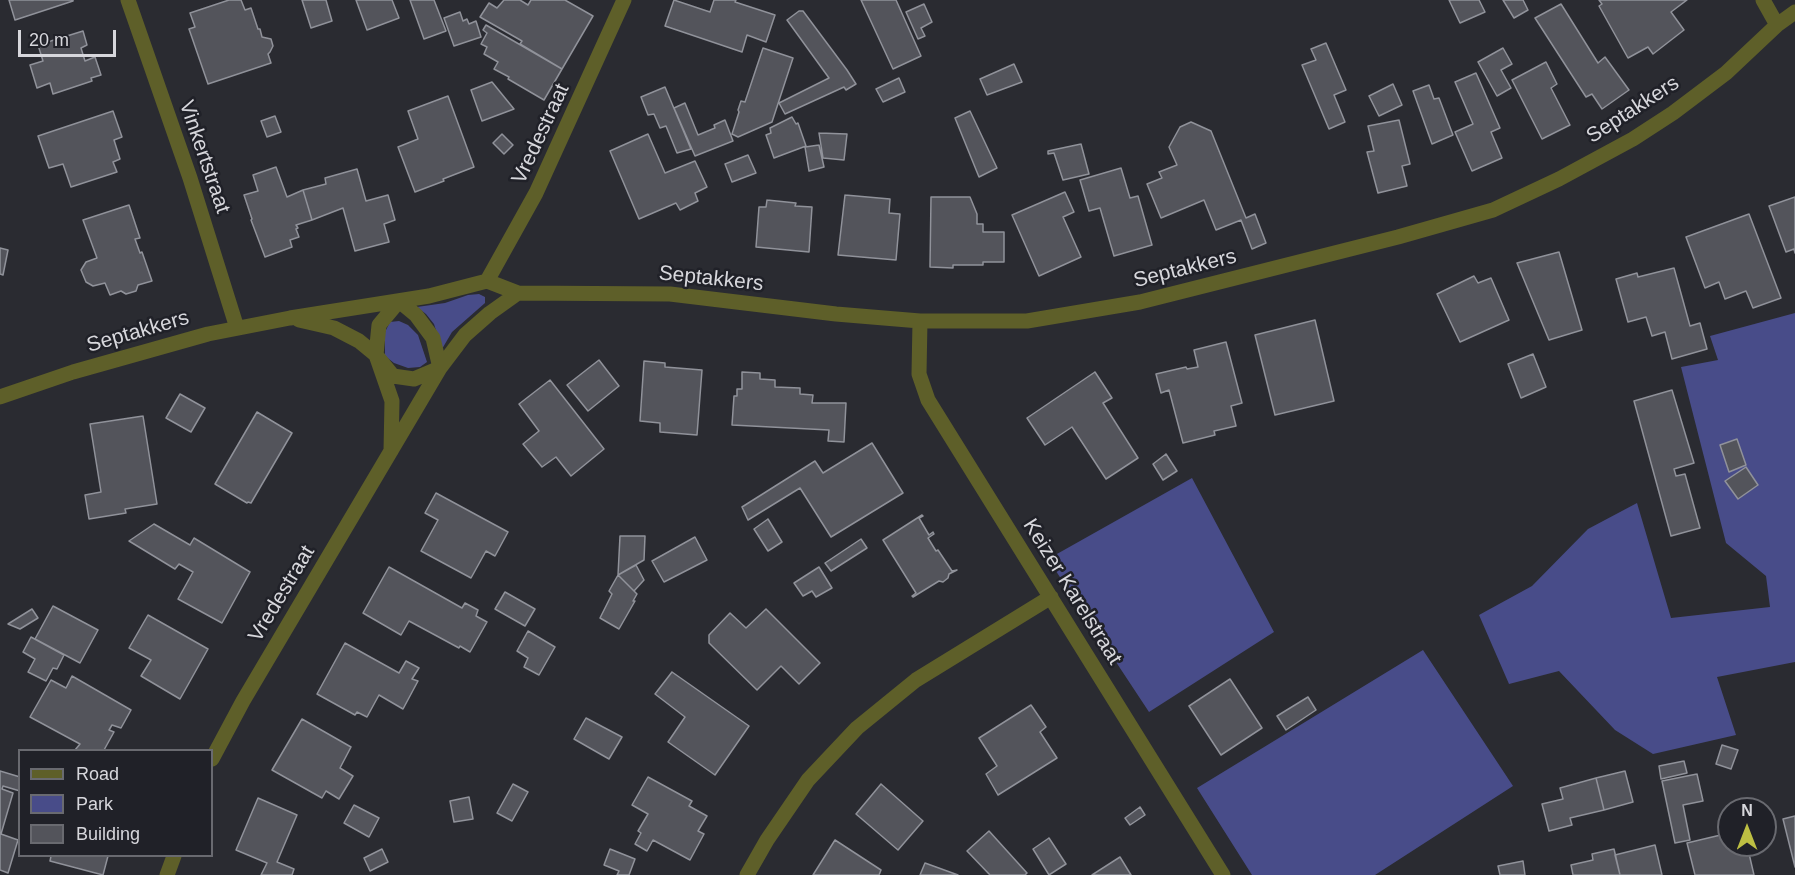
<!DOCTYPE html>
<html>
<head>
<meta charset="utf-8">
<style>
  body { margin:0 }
  #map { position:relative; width:1795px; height:875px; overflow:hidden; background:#2a2b31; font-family:Arial,sans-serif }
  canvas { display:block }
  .legend { position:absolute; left:18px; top:749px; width:195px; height:108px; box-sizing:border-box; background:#202128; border:2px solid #696a70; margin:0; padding:8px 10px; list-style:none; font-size:18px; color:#d7d7dc }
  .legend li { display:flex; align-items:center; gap:12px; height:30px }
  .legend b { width:30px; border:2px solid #696a70 }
  .north { position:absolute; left:1717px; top:797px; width:60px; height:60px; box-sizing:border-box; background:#202128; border:2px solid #696a70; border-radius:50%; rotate:0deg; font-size:16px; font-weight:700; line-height:24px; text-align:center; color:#d7d7dc }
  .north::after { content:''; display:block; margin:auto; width:21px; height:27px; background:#bdbf43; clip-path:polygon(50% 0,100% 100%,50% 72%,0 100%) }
  .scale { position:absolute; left:18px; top:30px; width:98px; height:27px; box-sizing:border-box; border:3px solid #d7d7dc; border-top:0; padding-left:8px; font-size:18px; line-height:21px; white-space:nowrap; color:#d7d7dc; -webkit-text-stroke:4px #202128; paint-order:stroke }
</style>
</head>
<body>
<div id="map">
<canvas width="1795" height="875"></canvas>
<ul class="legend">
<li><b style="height:8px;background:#5e5f29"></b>Road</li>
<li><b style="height:16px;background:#484c89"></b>Park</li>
<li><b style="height:16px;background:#53545b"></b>Building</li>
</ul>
<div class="north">N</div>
<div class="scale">20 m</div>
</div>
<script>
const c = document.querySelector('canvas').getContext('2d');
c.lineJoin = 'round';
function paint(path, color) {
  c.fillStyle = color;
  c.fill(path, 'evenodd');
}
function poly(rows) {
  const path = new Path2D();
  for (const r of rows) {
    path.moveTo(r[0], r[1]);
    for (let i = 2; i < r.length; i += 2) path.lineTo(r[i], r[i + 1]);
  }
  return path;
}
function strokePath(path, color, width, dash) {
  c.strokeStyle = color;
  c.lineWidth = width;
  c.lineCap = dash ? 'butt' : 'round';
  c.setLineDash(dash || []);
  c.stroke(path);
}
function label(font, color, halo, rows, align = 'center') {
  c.font = font + ' Arial,sans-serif';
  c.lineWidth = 5;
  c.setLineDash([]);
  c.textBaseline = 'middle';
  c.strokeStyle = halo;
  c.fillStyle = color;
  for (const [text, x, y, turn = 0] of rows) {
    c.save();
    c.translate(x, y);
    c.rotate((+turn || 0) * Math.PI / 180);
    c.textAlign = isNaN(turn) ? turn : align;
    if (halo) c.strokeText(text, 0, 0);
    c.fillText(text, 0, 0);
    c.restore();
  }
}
paint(poly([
  [479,294,485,297,485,303,452,332,442,349,434,324,426,314,417,307,445,303,468,295],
  [1795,313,1795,662,1717,677,1736,735,1653,754,1615,730,1559,671,1509,684,1479,615,1532,586,1588,529,1637,503,1671,618,1770,607,1766,576,1726,543,1681,367,1718,360,1710,336],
  [399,321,408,325,418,335,427,362,420,367,408,368,394,363,385,356,385,332,390,322],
  [1192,478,1274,632,1149,712,1048,559],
  [1423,650,1513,786,1375,875,1252,875,1197,788]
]), '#484c89');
const building = poly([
  [9,0,73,0,73,1,15,20,9,0],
  [229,0,241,0,245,10,251,8,258,29,260,29,262,37,271,39,273,46,270,52,268,54,271,63,208,84,189,29,195,27,190,13,229,0],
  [302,0,326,0,332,21,311,28,302,0],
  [356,0,392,0,399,18,367,30,356,0],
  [410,0,434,0,446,31,424,39,410,0],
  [504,0,520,0,528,5,531,0,565,0,593,16,562,69,520,44,522,41,480,17,489,3,497,8,504,0],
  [674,0,710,12,714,0,736,0,735,2,775,15,766,42,747,35,742,52,665,26,674,0],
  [861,0,896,0,921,56,893,69,861,0],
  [1449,0,1479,0,1485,12,1460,23,1449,0],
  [1503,0,1523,0,1528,10,1514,18,1503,0],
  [1599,0,1687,0,1671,12,1684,30,1653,54,1648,47,1628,58,1599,6,1602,4,1599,0],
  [924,4,932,22,921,28,925,36,918,39,906,12,924,4],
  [1561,4,1598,63,1605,57,1629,90,1602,109,1592,94,1586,97,1535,18,1561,4],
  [799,11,803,11,847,70,856,84,846,90,844,87,785,114,779,103,829,78,787,20,799,11],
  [460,12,463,21,467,19,469,24,476,21,481,37,454,46,444,18,460,12],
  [486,25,562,69,544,100,508,79,509,77,494,69,498,62,484,54,487,47,481,44,487,33,483,30,486,25],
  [83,31,87,45,81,48,85,61,95,57,101,75,91,78,92,81,53,94,50,83,37,88,30,65,43,61,38,45,83,31],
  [1326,43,1346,90,1334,95,1345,122,1329,129,1302,65,1316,60,1311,49,1326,43],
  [763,48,793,58,772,122,738,137,732,134,739,112,738,110,741,101,745,102,763,48],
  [1503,48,1512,64,1501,70,1511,88,1497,96,1478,62,1503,48],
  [1546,62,1557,84,1551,88,1570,125,1542,139,1512,80,1546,62],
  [1014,64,1022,82,987,95,980,79,1014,64],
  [1476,73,1500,128,1491,132,1502,158,1472,171,1455,132,1473,124,1455,82,1476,73],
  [899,78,905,92,883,102,876,89,899,78],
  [492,82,514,109,482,121,471,90,492,82],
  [1393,84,1402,105,1379,116,1369,96,1393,84],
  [1429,85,1434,99,1439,98,1453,135,1432,144,1413,91,1429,85],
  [665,87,691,149,677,153,666,126,660,128,654,114,648,115,641,97,665,87],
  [448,96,474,167,443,179,444,181,415,192,398,147,418,139,408,111,448,96],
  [685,103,698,135,715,128,714,125,725,120,733,141,695,156,674,108,685,103],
  [113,111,122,137,114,140,120,159,113,162,117,172,71,187,63,164,49,168,38,136,113,111],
  [970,111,997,168,979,177,955,118,970,111],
  [275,116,281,132,267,137,261,121,275,116],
  [792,117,796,124,798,123,806,146,774,158,766,135,771,133,770,128,792,117],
  [1399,120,1410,164,1402,166,1407,186,1378,193,1367,152,1374,151,1368,126,1399,120],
  [1191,122,1211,131,1246,218,1255,214,1266,243,1252,249,1241,220,1216,230,1204,200,1161,218,1147,184,1162,178,1159,172,1177,165,1169,147,1180,127,1191,122],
  [819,133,847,134,844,160,823,158,819,133],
  [502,134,513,145,504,154,493,143,502,134],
  [648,134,665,173,695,161,707,187,695,193,698,201,680,210,676,203,639,219,610,151,648,134],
  [1081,144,1089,174,1063,180,1054,153,1048,154,1048,151,1081,144],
  [819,145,824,167,809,171,805,147,819,145],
  [748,155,756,173,732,182,725,164,748,155],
  [276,167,287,197,303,190,312,220,296,225,298,228,296,229,299,237,290,240,292,247,265,257,251,220,252,219,244,195,258,191,253,175,276,167],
  [1121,168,1130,198,1138,196,1152,245,1114,256,1100,208,1089,211,1080,180,1121,168],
  [357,169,366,201,388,195,395,220,384,224,389,242,355,251,343,208,312,220,303,190,326,184,325,178,357,169],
  [1065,192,1074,212,1063,217,1081,257,1039,276,1012,215,1065,192],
  [845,195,890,199,889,213,900,214,896,260,838,255,845,195],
  [931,197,970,197,977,214,977,224,983,224,983,232,1004,232,1004,262,983,262,983,265,953,265,953,268,930,267,931,197],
  [1795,197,1795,253,1794,249,1786,252,1769,206,1795,197],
  [767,200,796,203,795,206,812,207,809,252,756,247,759,207,766,207,767,200],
  [129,205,140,238,135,239,140,253,142,252,152,281,138,285,136,291,126,294,121,291,110,295,105,283,93,286,86,282,81,270,86,262,97,258,83,220,129,205],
  [1749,214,1781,298,1753,308,1746,291,1725,299,1719,282,1705,288,1686,237,1749,214],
  [0,248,8,250,3,275,0,274,0,248],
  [1559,252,1582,330,1549,340,1517,263,1559,252],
  [1674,268,1690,326,1700,323,1707,349,1672,359,1665,332,1652,336,1646,317,1628,322,1616,279,1637,273,1638,277,1674,268],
  [1474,276,1478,283,1491,278,1509,320,1460,342,1437,294,1474,276],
  [1315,320,1334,401,1275,415,1255,335,1315,320],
  [1226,342,1242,403,1231,406,1236,426,1214,431,1215,435,1183,443,1169,390,1161,393,1156,374,1186,367,1187,369,1198,367,1194,350,1226,342],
  [1533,354,1546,387,1521,398,1508,364,1533,354],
  [599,360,619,386,588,411,567,385,599,360],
  [644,361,665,363,665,367,702,370,697,435,660,432,660,423,640,421,644,361],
  [742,372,760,373,760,379,775,380,775,387,800,388,800,394,813,395,812,403,846,403,844,442,828,441,829,430,732,425,734,396,737,396,737,389,742,389,742,372],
  [1095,372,1112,398,1103,403,1138,458,1106,479,1072,427,1045,445,1027,418,1095,372],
  [550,380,604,449,571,476,556,457,542,467,523,444,539,431,519,404,550,380],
  [1672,390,1694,463,1674,469,1676,476,1685,474,1700,528,1671,536,1634,401,1672,390],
  [180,394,205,408,191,432,166,418,180,394],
  [257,412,292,433,251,503,248,502,247,503,215,484,257,412],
  [143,416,157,504,125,509,126,513,89,519,85,495,101,492,90,424,143,416],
  [1737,439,1746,465,1729,472,1720,445,1737,439],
  [872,443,903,493,831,537,800,488,748,520,742,507,815,461,823,473,872,443],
  [1166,454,1177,471,1163,480,1153,464,1166,454],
  [1746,467,1758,485,1738,499,1725,481,1746,467],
  [436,493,508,532,495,556,486,551,471,578,421,551,438,520,425,513,436,493],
  [922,515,923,516,919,518,929,535,933,532,934,534,928,538,936,551,938,550,952,571,957,570,949,574,948,578,943,582,939,581,913,597,912,596,916,593,883,540,922,515],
  [768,519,782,542,768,551,754,529,768,519],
  [154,524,190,545,194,538,250,572,222,623,178,599,193,572,179,564,175,569,129,541,154,524],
  [620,536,645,536,644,560,618,575,620,536],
  [695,537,707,560,664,582,652,561,695,537],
  [861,539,867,548,831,571,825,563,861,539],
  [636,565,644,580,634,591,618,575,636,565],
  [389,567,462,608,465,603,478,610,476,616,487,622,470,652,460,646,459,648,409,621,401,635,363,613,389,567],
  [819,567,832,588,816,597,812,591,803,596,794,583,819,567],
  [618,575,637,594,633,601,635,601,619,629,600,618,612,594,609,591,618,575],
  [505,592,535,609,525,626,495,609,505,592],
  [53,606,98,630,80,663,35,639,53,606],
  [32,609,38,618,20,629,8,624,32,609],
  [766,609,820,663,799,684,781,666,757,690,709,643,709,635,730,613,746,628,766,609],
  [148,615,208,649,180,699,141,676,151,660,129,648,148,615],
  [528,631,555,647,539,675,524,667,528,658,517,651,528,631],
  [31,637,64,655,57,669,53,668,46,681,28,672,35,659,23,652,31,637],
  [345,643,399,673,406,661,419,668,412,679,418,681,403,709,379,695,367,717,357,712,355,715,317,694,345,643],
  [672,672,749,726,715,775,668,742,685,717,655,694,672,672],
  [72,676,131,710,121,728,112,725,109,730,114,732,104,750,75,750,80,744,30,717,51,680,66,688,72,676],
  [1230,679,1262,728,1221,755,1189,706,1230,679],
  [1308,697,1316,710,1286,730,1277,716,1308,697],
  [1031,705,1046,727,1040,732,1057,758,998,795,986,774,997,766,979,738,1031,705],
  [586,718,622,737,609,759,574,739,586,718],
  [302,719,351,747,340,768,353,776,339,799,326,791,322,798,272,770,302,719],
  [1722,745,1738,750,1731,769,1716,764,1722,745],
  [1684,761,1687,773,1661,779,1659,766,1684,761],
  [0,771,20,777,20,791,3,786,2,789,13,793,1,834,18,840,8,873,0,870,0,771],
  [1625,771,1633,802,1604,810,1596,778,1625,771],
  [1697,774,1703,801,1683,805,1690,840,1675,843,1662,781,1697,774],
  [648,777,692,801,689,806,707,816,698,831,704,834,690,860,653,840,647,851,635,844,641,833,638,831,648,814,632,805,648,777],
  [1596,778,1604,810,1570,818,1572,825,1549,831,1542,804,1563,799,1560,788,1596,778],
  [513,784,528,792,512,821,497,813,513,784],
  [881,784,923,821,898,850,856,814,881,784],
  [469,797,473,819,454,822,450,801,469,797],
  [258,798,297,815,277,862,294,869,292,875,261,875,267,863,236,850,258,798],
  [354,805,379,818,369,837,344,823,354,805],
  [1140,807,1145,815,1130,825,1125,818,1140,807],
  [1795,816,1795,867,1783,819,1795,816],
  [989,831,1027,873,1025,875,990,875,967,851,989,831],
  [1729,833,1729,845,1747,845,1754,875,1695,875,1687,843,1729,833],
  [1049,838,1066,864,1049,875,1033,849,1049,838],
  [835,840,881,870,879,875,813,875,835,840],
  [1655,845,1662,875,1620,875,1615,855,1655,845],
  [382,849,388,862,370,871,364,858,382,849],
  [610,849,635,859,629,875,617,875,619,871,604,865,610,849],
  [1614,849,1620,875,1573,875,1571,865,1593,860,1592,854,1614,849],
  [51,856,108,856,103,875,50,861,51,856],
  [1120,857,1131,875,1092,875,1120,857],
  [1523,861,1525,875,1500,875,1498,866,1523,861],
  [925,863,958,875,920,875,925,863]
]);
paint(building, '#53545b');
strokePath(building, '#90929a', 1.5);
strokePath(poly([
  [128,0,190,178,237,328],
  [1763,0,1777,25],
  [487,281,536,193,624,0],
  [299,320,334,328,359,341,376,355,393,376,414,379,440,368,465,335,490,313,518,293],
  [920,321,919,374,928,400,1223,875],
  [0,397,73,372,208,334,290,318,429,296,487,281,518,293,670,294,836,314,920,321,1027,321,1140,302,1398,237,1493,210,1559,179,1633,139,1673,113,1726,73,1777,25,1795,12],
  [212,759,243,701,440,368,433,338,416,315,399,301,379,325,376,355,392,401,391,451],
  [167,875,174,856],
  [747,875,767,840,808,780,857,728,916,680,1051,597]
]), '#5e5f29', 15);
label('21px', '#d7d7dc', '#202128', [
  ["Septakkers",1633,110,-33],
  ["Vredestraat",541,134,-65],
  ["Vinkertstraat",204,157,71],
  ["Septakkers",1185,269,-14],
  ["Septakkers",711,279,6],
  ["Septakkers",138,332,-16],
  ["Keizer Karelstraat",1072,592,58],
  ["Vredestraat",282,594,-59]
]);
</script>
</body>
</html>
